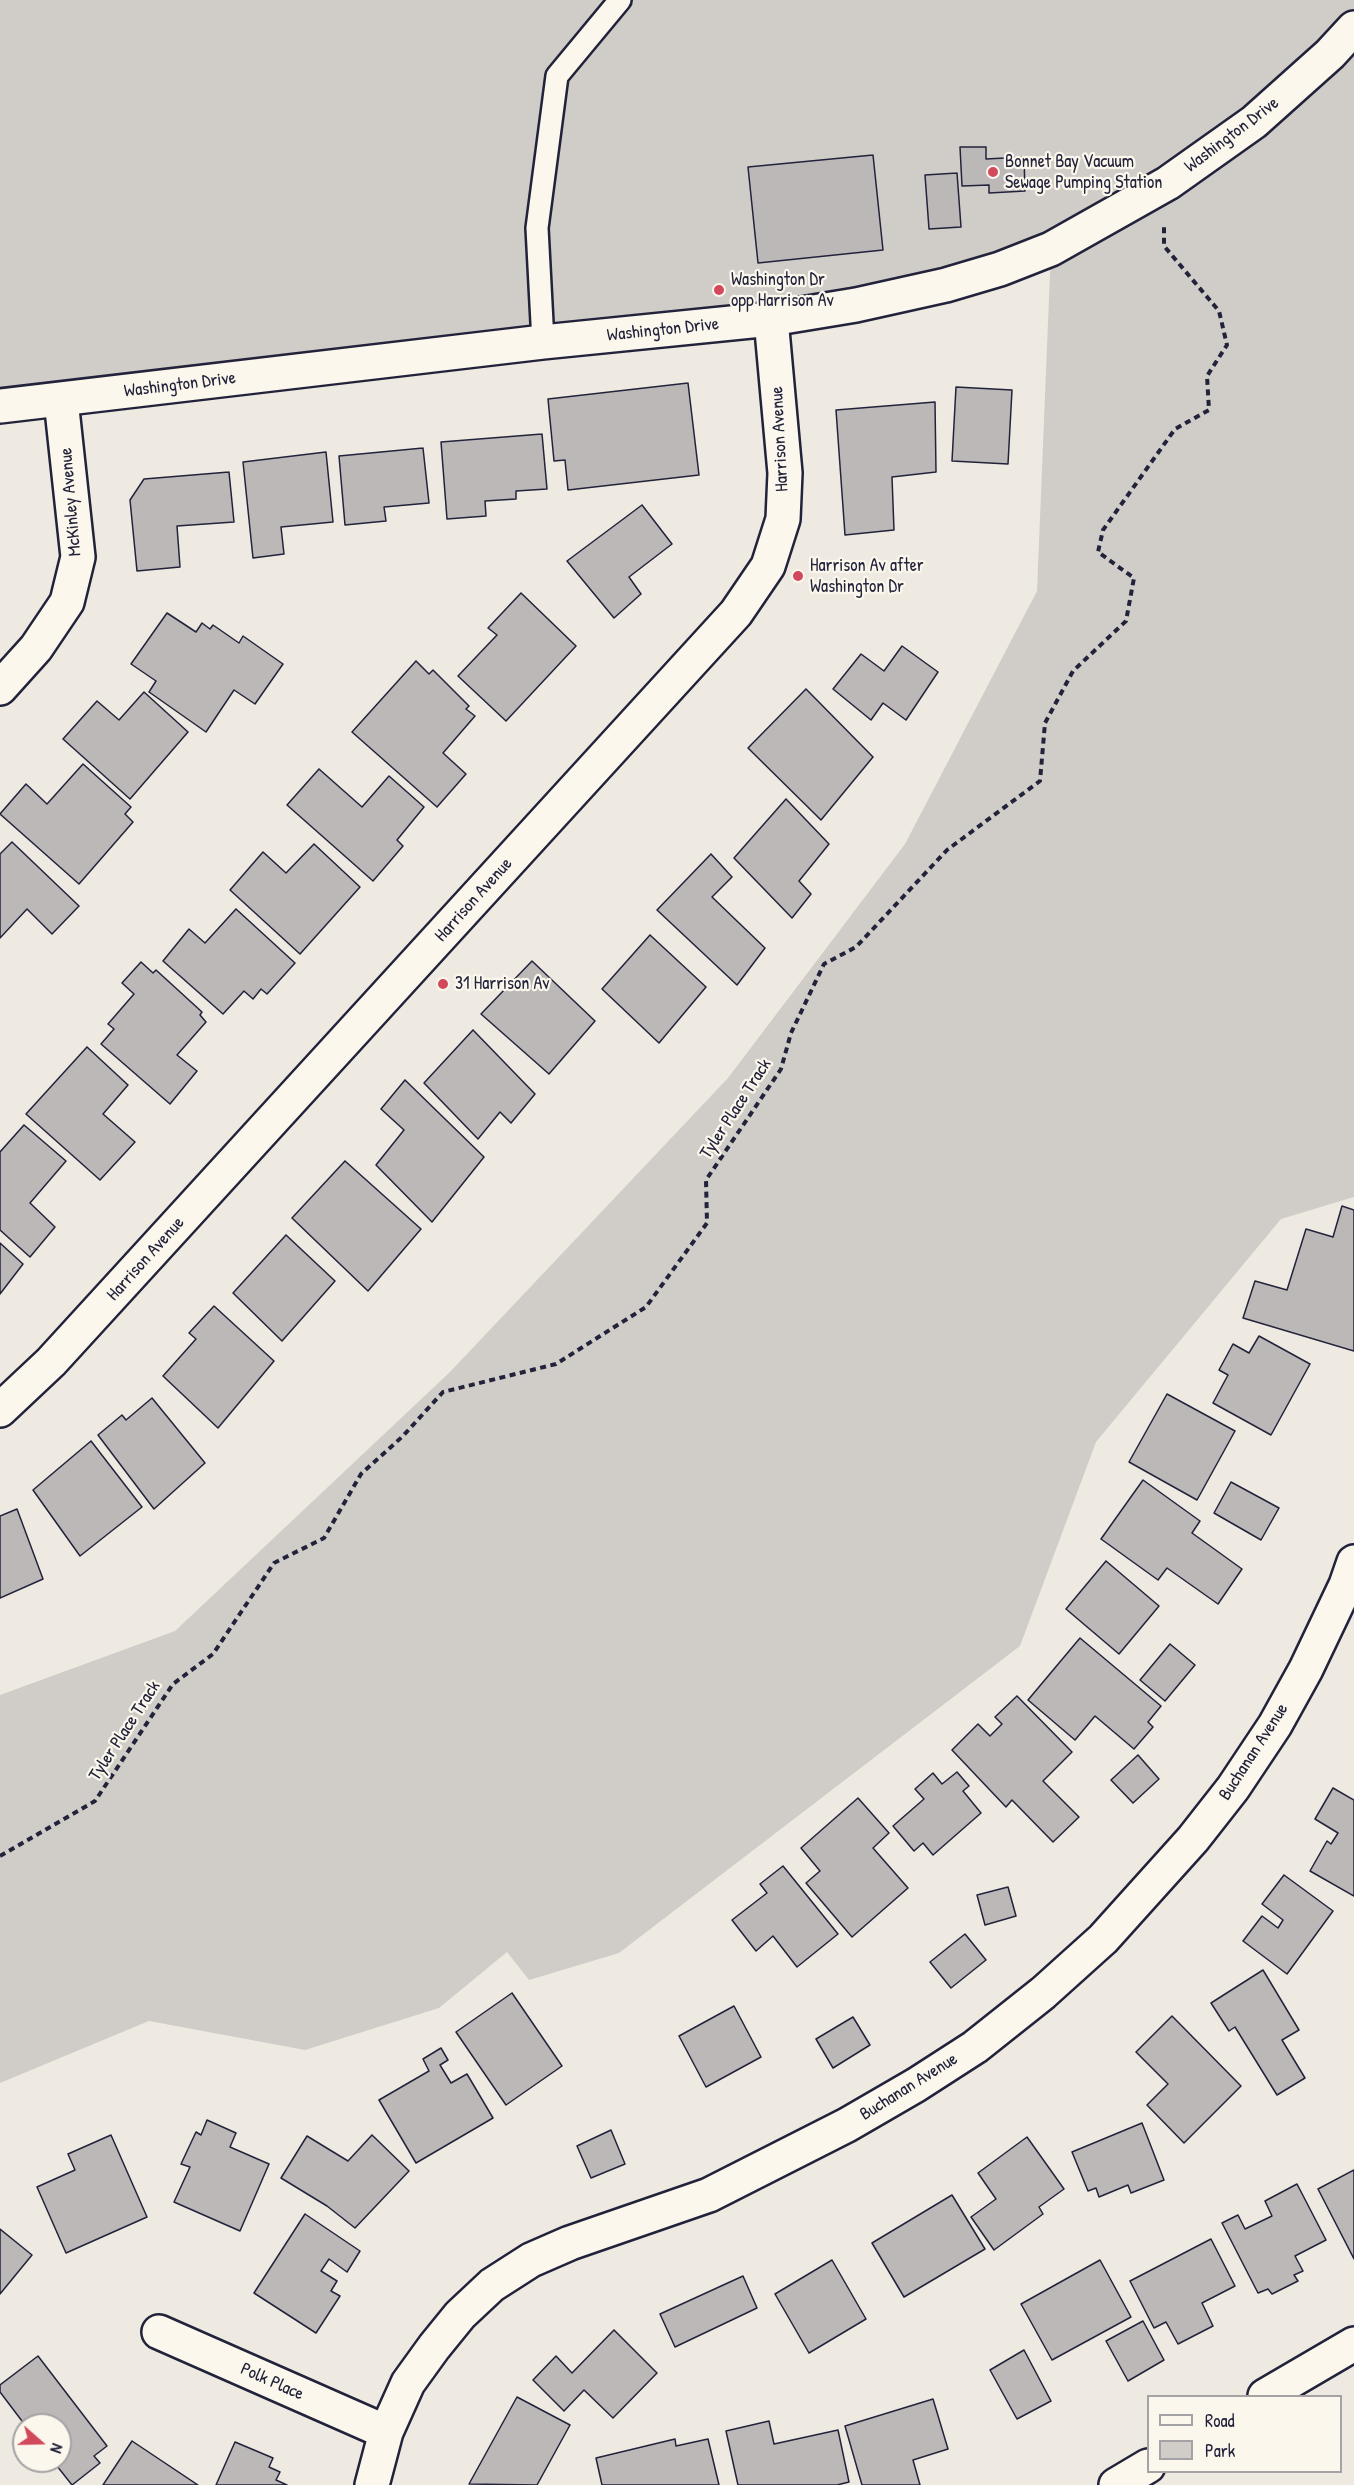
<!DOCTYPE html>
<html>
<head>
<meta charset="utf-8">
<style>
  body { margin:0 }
  #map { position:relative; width:1354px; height:2485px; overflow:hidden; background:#eeeae2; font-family:"Patrick Hand",sans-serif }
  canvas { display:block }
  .legend { position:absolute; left:1147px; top:2395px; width:195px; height:78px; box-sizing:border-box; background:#fbf7ec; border:2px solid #a4a2a5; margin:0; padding:8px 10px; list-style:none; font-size:18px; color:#22223b }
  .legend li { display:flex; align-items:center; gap:12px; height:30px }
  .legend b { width:30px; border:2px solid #a4a2a5 }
  .north { position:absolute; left:12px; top:2413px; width:60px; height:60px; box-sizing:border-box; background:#fbf7ec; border:2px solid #a4a2a5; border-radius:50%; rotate:110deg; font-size:16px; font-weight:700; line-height:24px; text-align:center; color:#22223b }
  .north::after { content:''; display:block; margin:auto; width:21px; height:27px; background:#d1495b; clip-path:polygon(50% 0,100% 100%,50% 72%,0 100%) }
</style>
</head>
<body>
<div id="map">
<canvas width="1354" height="2485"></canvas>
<ul class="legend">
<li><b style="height:8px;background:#fbf7ec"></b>Road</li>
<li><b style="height:16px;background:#d0cdc9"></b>Park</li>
</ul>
<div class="north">N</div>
</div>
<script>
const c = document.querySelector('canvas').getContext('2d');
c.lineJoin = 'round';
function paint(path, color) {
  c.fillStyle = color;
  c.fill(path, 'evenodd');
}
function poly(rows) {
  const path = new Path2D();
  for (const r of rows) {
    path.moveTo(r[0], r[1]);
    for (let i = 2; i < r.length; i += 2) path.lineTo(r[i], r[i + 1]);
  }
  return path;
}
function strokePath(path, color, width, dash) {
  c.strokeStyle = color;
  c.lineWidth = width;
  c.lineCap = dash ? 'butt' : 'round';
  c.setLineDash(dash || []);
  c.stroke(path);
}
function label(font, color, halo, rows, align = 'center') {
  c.font = font + ' "Patrick Hand",sans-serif';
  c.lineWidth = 4.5;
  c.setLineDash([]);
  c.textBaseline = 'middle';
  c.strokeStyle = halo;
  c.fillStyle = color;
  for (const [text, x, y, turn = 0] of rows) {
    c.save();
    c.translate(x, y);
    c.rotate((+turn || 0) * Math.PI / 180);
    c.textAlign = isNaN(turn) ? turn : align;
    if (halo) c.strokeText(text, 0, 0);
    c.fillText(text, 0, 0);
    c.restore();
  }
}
paint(poly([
  [0,0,1354,0,1354,1197,1281,1219,1096,1442,1020,1646,619,1953,529,1980,507,1952,439,2008,305,2050,149,2021,0,2083,0,1695,175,1631,450,1372,728,1078,905,844,1037,591,1051,249,946,285,0,406]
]), '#d0cdc9');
const building = poly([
  [960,147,986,147,986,159,1024,157,1025,191,989,193,989,185,962,186,960,147],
  [873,155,883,250,758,263,748,167,873,155],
  [957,173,961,227,929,229,925,175,957,173],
  [688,383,699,475,568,490,565,460,554,461,548,399,688,383],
  [956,387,1012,390,1008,464,952,461,956,387],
  [935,402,936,472,892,477,894,530,845,535,836,410,935,402],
  [542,434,547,489,516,491,516,499,485,501,486,516,447,519,441,442,542,434],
  [423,448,429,503,384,507,386,521,345,525,339,456,423,448],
  [326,452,333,522,281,527,284,554,253,558,243,462,326,452],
  [229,472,234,522,177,526,180,567,137,571,130,500,144,479,229,472],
  [642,505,672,544,629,577,641,594,614,618,567,561,642,505],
  [521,593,576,646,506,721,458,676,497,635,488,628,521,593],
  [167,613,196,632,202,623,210,629,213,625,239,643,243,636,283,664,255,704,234,690,206,732,149,692,156,681,131,664,167,613],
  [902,646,938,672,906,720,883,703,871,720,833,689,861,654,884,671,902,646],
  [416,661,429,674,433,670,469,706,466,709,475,716,443,753,466,774,437,807,352,732,416,661],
  [806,689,873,757,821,820,748,748,806,689],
  [144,692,188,732,130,799,63,739,97,701,119,720,144,692],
  [83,764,131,807,125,814,133,822,79,884,0,814,26,784,47,804,83,764],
  [319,769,362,807,389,776,424,807,397,840,403,846,373,881,287,805,319,769],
  [786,799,829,844,799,881,811,894,792,918,734,858,786,799],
  [12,842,79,906,52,934,27,909,0,938,0,854,12,842],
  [314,844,360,887,300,954,230,890,263,852,286,873,314,844],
  [711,854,732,877,712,897,765,948,737,985,657,910,711,854],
  [236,909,295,963,267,994,261,989,253,999,244,991,223,1014,163,961,189,929,205,943,236,909],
  [650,935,706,987,659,1043,602,989,650,935],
  [532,961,595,1021,549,1074,481,1014,532,961],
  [141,962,153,973,156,970,202,1012,200,1015,206,1022,177,1055,197,1071,170,1104,101,1044,114,1029,108,1024,134,994,122,983,141,962],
  [473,1030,535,1094,511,1123,500,1112,478,1139,424,1083,473,1030],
  [87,1047,128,1085,103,1114,135,1142,100,1180,26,1114,87,1047],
  [405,1080,484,1157,432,1222,376,1165,404,1130,381,1109,405,1080],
  [24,1125,66,1161,30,1203,55,1227,30,1257,0,1230,0,1152,24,1125],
  [345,1161,421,1229,368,1291,292,1218,345,1161],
  [1342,1206,1354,1210,1354,1351,1243,1318,1255,1281,1287,1290,1306,1229,1333,1237,1342,1206],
  [286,1235,335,1281,282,1341,233,1293,286,1235],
  [0,1243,23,1264,0,1294,0,1243],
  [214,1306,274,1361,218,1428,163,1376,196,1339,189,1333,214,1306],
  [1259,1336,1310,1364,1271,1435,1213,1403,1228,1375,1219,1370,1233,1344,1249,1353,1259,1336],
  [1167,1394,1235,1431,1197,1500,1129,1462,1167,1394],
  [152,1398,205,1463,154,1509,98,1435,122,1415,126,1420,152,1398],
  [91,1441,142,1507,80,1556,33,1490,91,1441],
  [1143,1480,1200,1521,1192,1533,1242,1569,1218,1604,1167,1568,1158,1580,1101,1539,1143,1480],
  [1231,1482,1279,1508,1261,1540,1214,1513,1231,1482],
  [17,1509,43,1579,0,1598,0,1516,17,1509],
  [1106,1561,1159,1606,1119,1654,1066,1609,1106,1561],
  [1080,1638,1161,1706,1148,1722,1153,1727,1134,1749,1095,1716,1075,1740,1028,1700,1080,1638],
  [1170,1644,1195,1665,1165,1701,1140,1680,1170,1644],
  [1017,1696,1072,1752,1043,1781,1079,1817,1053,1842,1012,1800,1006,1807,952,1750,978,1724,990,1736,1002,1724,995,1717,1017,1696],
  [1138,1755,1159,1779,1133,1803,1111,1780,1138,1755],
  [957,1772,969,1786,963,1791,981,1813,933,1855,923,1843,914,1851,893,1826,924,1799,915,1789,933,1773,942,1784,957,1772],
  [1333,1788,1354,1800,1354,1896,1310,1871,1327,1841,1331,1844,1338,1833,1315,1819,1333,1788],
  [858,1798,889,1833,873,1848,908,1888,852,1937,806,1883,820,1871,801,1848,858,1798],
  [783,1866,838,1934,797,1967,773,1936,756,1951,732,1920,767,1893,760,1884,783,1866],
  [1284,1875,1333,1911,1287,1974,1243,1941,1262,1916,1278,1928,1283,1920,1262,1904,1284,1875],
  [1008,1887,1016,1916,985,1925,977,1895,1008,1887],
  [965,1934,986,1960,951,1988,930,1962,965,1934],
  [1263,1970,1299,2030,1282,2040,1305,2078,1277,2095,1235,2027,1229,2031,1211,2003,1263,1970],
  [512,1993,562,2066,506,2105,456,2032,512,1993],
  [734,2006,761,2057,706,2087,679,2036,734,2006],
  [1172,2016,1241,2086,1184,2143,1147,2105,1168,2084,1136,2052,1172,2016],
  [853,2017,870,2045,833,2068,816,2039,853,2017],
  [441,2048,448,2060,440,2065,451,2083,467,2074,493,2118,416,2163,379,2100,429,2071,423,2059,441,2048],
  [207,2120,236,2133,230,2147,269,2164,240,2231,174,2202,190,2167,181,2164,196,2132,201,2135,207,2120],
  [1142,2123,1164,2180,1131,2193,1128,2185,1099,2197,1096,2188,1088,2191,1072,2152,1142,2123],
  [611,2130,625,2164,591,2178,577,2146,611,2130],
  [111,2135,147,2217,66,2253,37,2187,75,2170,68,2154,111,2135],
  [372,2135,409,2171,355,2228,327,2206,281,2178,307,2136,348,2161,372,2135],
  [1027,2137,1064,2189,1039,2207,1043,2214,994,2250,971,2217,996,2199,978,2173,1027,2137],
  [1354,2170,1354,2259,1318,2189,1354,2170],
  [1297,2184,1326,2240,1295,2256,1303,2271,1294,2275,1298,2281,1272,2294,1268,2289,1258,2293,1222,2223,1238,2215,1245,2229,1272,2216,1265,2201,1297,2184],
  [952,2195,985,2249,904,2297,872,2243,952,2195],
  [305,2214,360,2251,347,2272,329,2259,321,2271,337,2281,331,2291,340,2296,316,2333,254,2293,305,2214],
  [0,2229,32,2255,0,2294,0,2229],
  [1211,2239,1235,2286,1202,2303,1213,2326,1178,2344,1166,2322,1154,2328,1130,2281,1211,2239],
  [832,2260,866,2319,809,2353,775,2294,832,2260],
  [1100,2260,1131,2317,1052,2360,1021,2304,1100,2260],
  [743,2276,757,2308,675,2347,660,2314,743,2276],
  [1143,2321,1164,2360,1128,2381,1106,2341,1143,2321],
  [614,2330,657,2373,613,2418,584,2390,564,2411,533,2380,556,2356,572,2373,614,2330],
  [1024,2350,1051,2401,1017,2419,990,2370,1024,2350],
  [38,2356,107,2446,94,2456,100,2463,72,2485,53,2461,60,2461,60,2425,25,2425,0,2392,0,2385,38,2356],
  [517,2397,570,2425,537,2485,469,2484,517,2397],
  [933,2399,948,2449,913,2460,920,2485,862,2485,845,2426,933,2399],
  [769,2421,774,2444,838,2430,849,2482,837,2485,738,2485,726,2431,769,2421],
  [675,2439,676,2446,708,2439,719,2485,602,2485,596,2458,675,2439],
  [132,2441,198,2485,103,2485,132,2441],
  [235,2442,273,2458,269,2467,280,2472,276,2480,287,2485,216,2485,235,2442]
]);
paint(building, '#bcb8b8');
strokePath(building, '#22223b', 1.5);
const service = poly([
  [543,342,537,228,557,76,620,0]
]);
const minor = poly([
  [0,688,36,648,67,602,78,557,61,400],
  [0,1410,51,1362,736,613,768,566,783,519,785,473,771,319],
  [159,2332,386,2432],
  [1265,2396,1354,2344],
  [372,2485,386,2432,408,2383,434,2347,460,2315,492,2285,531,2260,570,2243,709,2195,847,2125,916,2085,975,2047,1043,1993,1103,1939,1193,1839,1233,1788,1275,1725,1306,1669,1346,1585,1354,1562],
  [1116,2485,1148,2466]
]);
const tertiary = poly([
  [0,406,543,342,771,319,856,305,946,285,1000,269,1051,249,1168,183,1254,122,1330,54,1354,28]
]);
strokePath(service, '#22223b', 26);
strokePath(minor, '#22223b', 38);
strokePath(tertiary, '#22223b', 38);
strokePath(poly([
  [0,1856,95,1801,173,1684,213,1654,274,1563,324,1538,361,1474,403,1436,443,1392,556,1364,646,1307,707,1223,706,1180,781,1069,791,1033,824,964,856,947,947,850,1040,781,1045,723,1073,671,1126,621,1134,578,1098,552,1103,530,1175,429,1209,410,1207,376,1227,345,1219,311,1164,246,1164,226]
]), '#22223b', 4, [6, 4.5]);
strokePath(service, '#fbf7ec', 21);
strokePath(minor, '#fbf7ec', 33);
strokePath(tertiary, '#fbf7ec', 33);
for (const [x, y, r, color] of [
  [993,172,6,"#d1495b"],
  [719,290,6,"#d1495b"],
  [798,576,6,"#d1495b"],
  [443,984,6,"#d1495b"]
]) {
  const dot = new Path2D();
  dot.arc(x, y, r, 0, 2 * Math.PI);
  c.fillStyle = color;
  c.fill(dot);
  strokePath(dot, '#fbf7ec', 2);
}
label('18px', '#22223b', '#fbf7ec', [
  ["Washington Drive",1232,135,-37],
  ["Washington Drive",663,330,-6],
  ["Washington Drive",180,385,-7],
  ["Harrison Avenue",780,439,-93],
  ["McKinley Avenue",71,502,-95],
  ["Harrison Avenue",474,900,-48],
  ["Tyler Place Track",736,1109,-57],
  ["Harrison Avenue",146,1259,-48],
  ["Tyler Place Track",125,1731,-57],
  ["Buchanan Avenue",1254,1752,-57],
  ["Buchanan Avenue",909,2087,-32],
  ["Polk Place",272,2382,24]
]);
label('18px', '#22223b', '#fbf7ec', [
  ["Bonnet Bay Vacuum",1005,162],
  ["Sewage Pumping Station",1005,183],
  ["Washington Dr",731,280],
  ["opp Harrison Av",731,301],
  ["Harrison Av after",810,566],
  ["Washington Dr",810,587],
  ["31 Harrison Av",455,984]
], 'left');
</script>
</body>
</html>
